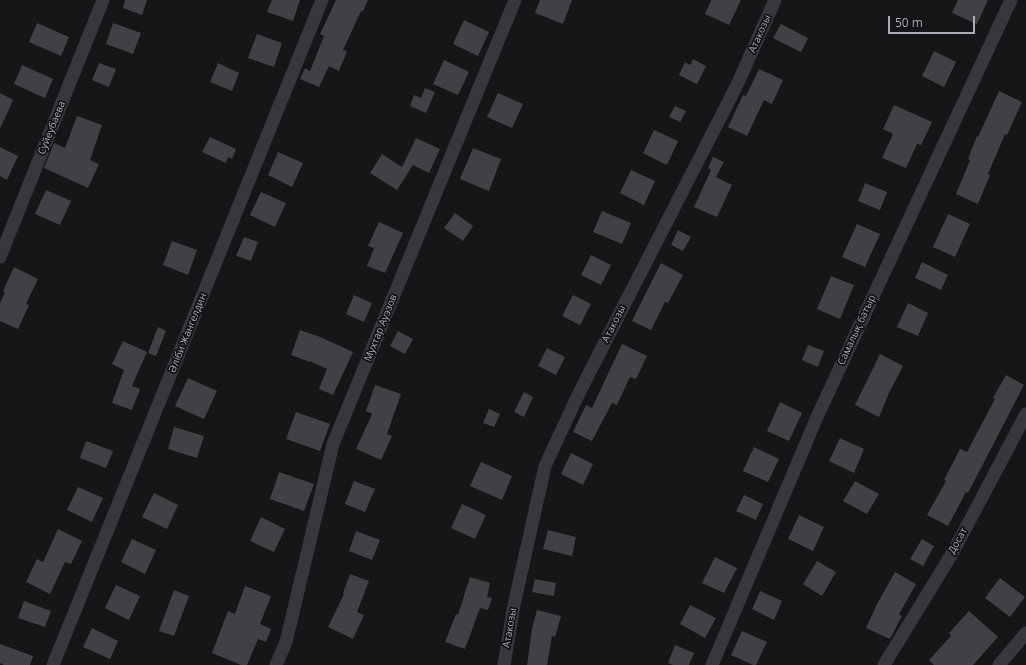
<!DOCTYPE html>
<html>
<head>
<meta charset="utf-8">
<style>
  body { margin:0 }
  #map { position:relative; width:1026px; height:665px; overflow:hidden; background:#161618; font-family:"Open Sans",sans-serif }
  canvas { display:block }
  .scale { position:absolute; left:888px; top:16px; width:87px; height:18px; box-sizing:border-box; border:2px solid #a8adb8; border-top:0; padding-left:5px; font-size:12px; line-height:14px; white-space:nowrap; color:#a8adb8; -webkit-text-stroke:3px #111113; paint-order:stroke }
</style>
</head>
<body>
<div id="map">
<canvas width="1026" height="665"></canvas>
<div class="scale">50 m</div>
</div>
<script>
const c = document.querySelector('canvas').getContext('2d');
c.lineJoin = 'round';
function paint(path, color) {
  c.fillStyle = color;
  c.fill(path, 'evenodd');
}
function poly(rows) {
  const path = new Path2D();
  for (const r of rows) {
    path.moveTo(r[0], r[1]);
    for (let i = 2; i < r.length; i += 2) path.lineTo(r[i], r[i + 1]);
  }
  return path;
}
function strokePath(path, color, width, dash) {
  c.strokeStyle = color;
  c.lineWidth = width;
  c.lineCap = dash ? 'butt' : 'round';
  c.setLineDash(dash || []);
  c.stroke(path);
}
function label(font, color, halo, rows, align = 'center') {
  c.font = font + ' "Open Sans",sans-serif';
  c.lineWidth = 3.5;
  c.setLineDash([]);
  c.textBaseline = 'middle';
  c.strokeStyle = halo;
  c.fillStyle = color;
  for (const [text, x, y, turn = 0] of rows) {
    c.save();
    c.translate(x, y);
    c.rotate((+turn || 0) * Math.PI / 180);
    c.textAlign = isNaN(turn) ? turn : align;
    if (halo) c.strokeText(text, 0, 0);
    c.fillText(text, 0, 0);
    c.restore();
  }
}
paint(poly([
  [125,0,147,0,142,15,123,8],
  [272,0,300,0,293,21,267,12],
  [336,0,368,0,363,11,361,11,343,50,347,51,339,71,329,66,319,87,300,79,305,68,310,71,324,36,320,34],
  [540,0,572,0,563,24,535,13],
  [711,0,741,0,729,25,705,14],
  [958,0,988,0,977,24,952,13],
  [464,20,489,32,478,56,453,44],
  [37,23,69,37,61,56,29,42],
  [113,23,141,33,133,54,106,44],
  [781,24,808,38,801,52,773,38],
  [257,34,282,43,274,67,248,58],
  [934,51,956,62,944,87,922,76],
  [693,59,706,66,697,84,679,75,685,62,690,65],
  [444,60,469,72,458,95,433,84],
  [99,63,116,69,109,87,92,80],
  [218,63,239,73,232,91,210,82],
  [22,65,53,79,45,98,14,84],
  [759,69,783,80,772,104,764,100,747,136,728,127,743,95,746,96],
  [425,88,435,92,426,113,410,106,414,95,421,98],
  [999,91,1022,102,1007,135,1005,134,988,174,990,175,978,204,956,194,970,160,968,159,977,136,978,137],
  [0,93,13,100,0,129],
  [498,93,523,104,512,128,487,117],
  [894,105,932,122,921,145,917,144,906,168,882,158,893,134,883,129],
  [675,106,686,111,680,122,669,117],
  [77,116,102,125,90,160,99,164,88,188,44,168,54,143,65,148],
  [654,130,678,141,667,165,643,153],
  [210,137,236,149,232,159,228,157,226,163,202,152],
  [416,138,440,149,429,173,413,165,397,190,370,173,382,154,402,167],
  [0,147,18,156,7,180,0,176],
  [473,148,501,159,489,191,460,179],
  [278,152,303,163,292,187,268,175],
  [713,157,724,162,716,177,732,185,717,217,694,207,711,170,708,168],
  [631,170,655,181,644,205,620,193],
  [865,183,887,192,880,210,858,201],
  [46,190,71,201,60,225,35,214],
  [261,192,286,203,275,227,250,215],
  [602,211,631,223,622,244,593,232],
  [455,213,473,226,463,241,444,228],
  [948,214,970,224,955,257,933,247],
  [379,222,403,233,385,273,367,266,374,248,368,246],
  [857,224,880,234,865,267,842,257],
  [678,230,691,237,683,251,671,245],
  [244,237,258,242,251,261,236,256],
  [172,241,197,250,188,275,163,265],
  [591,255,611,265,601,285,581,275],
  [922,262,948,275,941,290,915,278],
  [661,263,683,275,668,303,665,302,651,330,632,321],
  [14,267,38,279,26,304,29,305,18,329,0,321,0,303,5,292,3,291],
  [831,276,854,285,840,319,817,309],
  [354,295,372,303,364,322,346,314],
  [573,295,591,304,580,325,562,316],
  [908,303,928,313,918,336,897,327],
  [158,327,166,331,156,356,148,353],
  [300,330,320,337,353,352,333,395,319,389,327,369,310,361,310,362,291,355],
  [398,331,413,339,405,354,390,346],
  [123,341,147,352,132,386,140,389,132,410,112,403,124,370,112,364],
  [622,344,647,356,636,379,630,377,617,405,612,403,592,441,573,432,586,405,592,408],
  [808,345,824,351,818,367,802,360],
  [547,348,565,357,556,375,538,366],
  [880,354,903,366,889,393,879,417,855,405],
  [1006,375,1024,385,968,493,966,492,948,526,927,515,946,481,944,480,960,449,967,452,995,399,993,398],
  [188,378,217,391,204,419,175,406],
  [375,385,401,394,387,434,392,436,381,460,356,449,372,414,366,411],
  [524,392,533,397,524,417,514,412],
  [780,402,802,413,789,441,767,431],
  [489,409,500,414,494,427,483,423],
  [296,412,330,424,320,451,286,439],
  [174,427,204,436,197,458,168,449],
  [840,438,864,449,854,473,829,461],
  [86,441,113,451,106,468,80,458],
  [754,447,779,459,768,482,743,471],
  [571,453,593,464,583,485,561,474],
  [481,462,512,476,502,500,470,486],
  [279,472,314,484,304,511,270,499],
  [354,481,375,489,365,512,345,504],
  [855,481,879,494,867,514,843,501],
  [78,487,103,498,92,522,67,510],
  [154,493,178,505,167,529,142,517],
  [744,495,763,504,756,520,736,511],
  [462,504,486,515,475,539,451,528],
  [799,515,824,527,813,551,788,539],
  [261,517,285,529,274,552,250,541],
  [58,529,82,541,71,564,65,562,50,594,26,582,37,559,43,562],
  [548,530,576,537,572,556,543,549],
  [356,531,380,540,372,560,349,551],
  [132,539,156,550,145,574,121,562],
  [922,539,934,546,923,566,910,559],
  [715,557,737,568,724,593,702,583],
  [817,561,836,572,822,596,803,584],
  [895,572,916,584,899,614,902,616,890,639,866,628,877,604],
  [350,574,369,581,357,612,364,615,353,639,328,627,344,594,343,593],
  [470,577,490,583,487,597,492,598,488,610,480,608,465,649,445,642,456,614,458,615],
  [1000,578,1025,597,1010,617,985,598],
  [535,579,556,583,554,596,532,592],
  [116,585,140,596,129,620,105,608],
  [245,586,271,596,260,624,271,629,266,642,258,639,247,665,241,665,212,653,228,611,235,614],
  [174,590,189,596,174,636,159,631],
  [760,591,782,601,774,620,752,609],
  [24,601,51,611,45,627,18,618],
  [690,605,716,618,705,638,680,624],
  [537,610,561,616,555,637,552,636,547,665,527,665,532,629],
  [969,611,998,637,973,665,934,665,929,660,951,636,949,633],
  [92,628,118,641,110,659,83,647],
  [742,631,767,642,756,665,753,665,731,655],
  [0,644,33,656,30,665,4,665,0,663],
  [675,645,694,653,689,665,673,665,668,663]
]), '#404145');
strokePath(poly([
  [0,257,103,0],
  [53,665,322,0],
  [276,665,286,642,333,444,515,0],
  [504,665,514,605,545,466,580,391,737,85,775,0],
  [712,665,817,417,1011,0],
  [884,665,953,552,1026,414],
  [999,665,1026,633]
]), '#37383d', 13);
label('10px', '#a8adb8', '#111113', [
  ["Атакозы",760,34,-66],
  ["Суйеубаева",52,128,-68],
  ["Атакозы",614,324,-63],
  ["Мухтар Ауэзов",381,328,-68],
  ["Самалық батыр",857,330,-65],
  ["Әліби Жангелдин",188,333,-68],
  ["Досат",958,541,-61],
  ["Атакозы",510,628,-80]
]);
</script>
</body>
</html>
